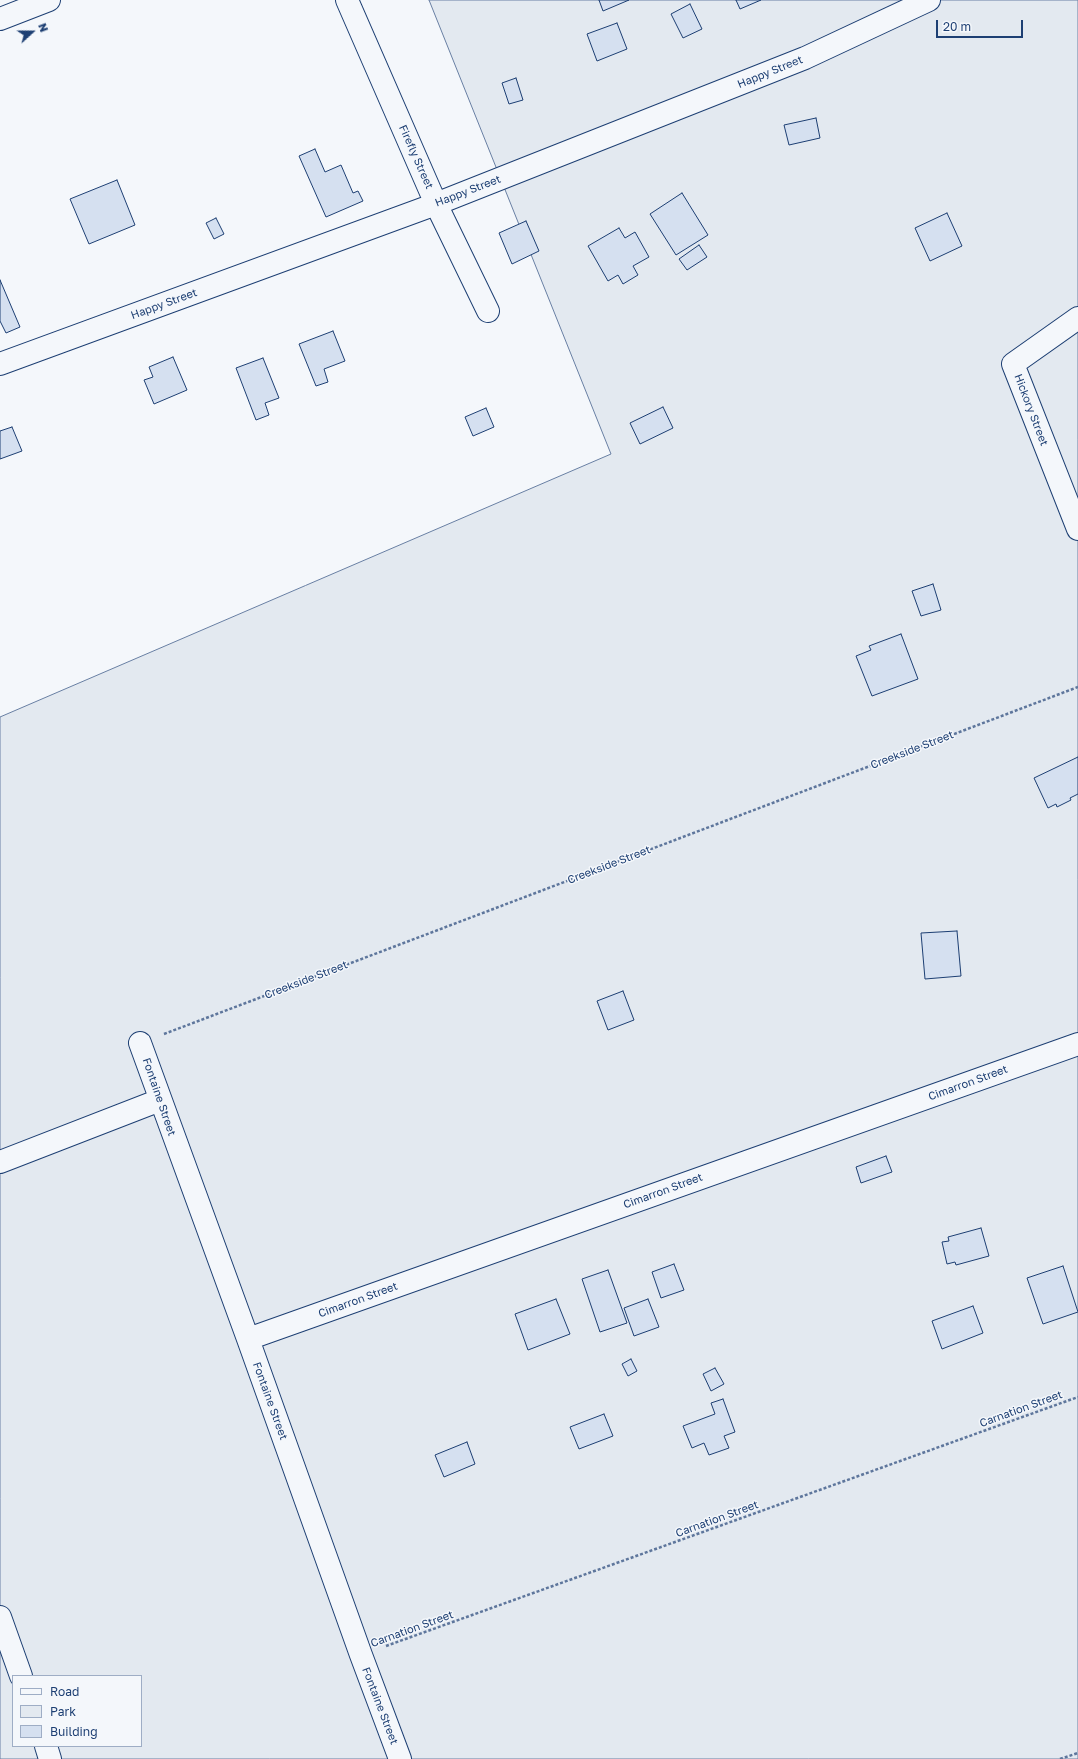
<!DOCTYPE html>
<html>
<head>
<meta charset="utf-8">
<style>
  body { margin:0 }
  #map { position:relative; width:1078px; height:1759px; overflow:hidden; background:#f4f7fb; font-family:"Golos Text",sans-serif }
  canvas { display:block }
  .legend { position:absolute; left:12px; top:1675px; width:130px; height:72px; box-sizing:border-box; background:#f4f7fb; border:1px solid #9eadc5; margin:0; padding:5px 7px; list-style:none; font-size:12px; color:#1d3f73 }
  .legend li { display:flex; align-items:center; gap:8px; height:20px }
  .legend b { width:20px; border:1px solid #9eadc5 }
  .north { position:absolute; left:12px; top:12px; width:40px; height:40px; -webkit-text-stroke:3px #f4f7fb; paint-order:stroke; rotate:69deg; font-size:11px; font-weight:700; line-height:16px; text-align:center; color:#1d3f73 }
  .north::after { content:''; display:block; margin:auto; width:14px; height:18px; background:#1d3f73; clip-path:polygon(50% 0,100% 100%,50% 72%,0 100%) }
  .scale { position:absolute; left:936px; top:20px; width:87px; height:18px; box-sizing:border-box; border:2px solid #1d3f73; border-top:0; padding-left:5px; font-size:12px; line-height:14px; white-space:nowrap; color:#1d3f73; -webkit-text-stroke:3px #f4f7fb; paint-order:stroke }
</style>
</head>
<body>
<div id="map">
<canvas width="1078" height="1759"></canvas>
<ul class="legend">
<li><b style="height:5px;background:#f4f7fb"></b>Road</li>
<li><b style="height:11px;background:#e3e9f0"></b>Park</li>
<li><b style="height:11px;background:#d5e0f0"></b>Building</li>
</ul>
<div class="north">N</div>
<div class="scale">20 m</div>
</div>
<script>
const c = document.querySelector('canvas').getContext('2d');
c.lineJoin = 'round';
function paint(path, color) {
  c.fillStyle = color;
  c.fill(path, 'evenodd');
}
function poly(rows) {
  const path = new Path2D();
  for (const r of rows) {
    path.moveTo(r[0], r[1]);
    for (let i = 2; i < r.length; i += 2) path.lineTo(r[i], r[i + 1]);
  }
  return path;
}
function strokePath(path, color, width, dash) {
  c.strokeStyle = color;
  c.lineWidth = width;
  c.lineCap = dash ? 'butt' : 'round';
  c.setLineDash(dash || []);
  c.stroke(path);
}
function label(font, color, halo, rows, align = 'center') {
  c.font = font + ' "Golos Text",sans-serif';
  c.lineWidth = 3;
  c.setLineDash([]);
  c.textBaseline = 'middle';
  c.strokeStyle = halo;
  c.fillStyle = color;
  for (const [text, x, y, turn = 0] of rows) {
    c.save();
    c.translate(x, y);
    c.rotate((+turn || 0) * Math.PI / 180);
    c.textAlign = isNaN(turn) ? turn : align;
    if (halo) c.strokeText(text, 0, 0);
    c.fillText(text, 0, 0);
    c.restore();
  }
}
const green = poly([
  [429,0,1078,0,1078,1759,0,1759,0,717,611,454,429,0],
  [13,1676,141,1676,141,1746,13,1746,13,1676]
]);
paint(green, '#e3e9f0');
strokePath(green, '#687fa3', 1);
const building = poly([
  [599,0,629,0,603,11,599,0],
  [736,0,761,0,740,9,736,0],
  [690,4,702,29,683,38,671,14,690,4],
  [617,23,627,49,597,61,587,34,617,23],
  [516,78,523,100,509,104,502,83,516,78],
  [816,118,820,138,789,145,784,125,816,118],
  [315,149,325,172,341,165,353,193,358,191,363,201,326,217,299,156,315,149],
  [117,180,135,225,89,244,70,199,117,180],
  [682,193,708,235,676,255,650,214,682,193],
  [947,213,962,246,930,261,915,228,947,213],
  [216,218,224,234,214,239,206,223,216,218],
  [526,221,539,251,512,264,499,233,526,221],
  [619,228,625,238,635,232,649,257,633,266,638,275,623,284,618,275,608,281,588,246,619,228],
  [699,245,707,257,687,270,679,259,699,245],
  [0,280,20,327,6,333,0,321,0,280],
  [333,331,345,361,324,369,328,382,316,386,299,344,333,331],
  [173,357,187,390,154,404,144,380,153,377,149,367,173,357],
  [263,358,279,398,265,403,269,415,256,420,236,368,263,358],
  [663,407,673,428,640,444,630,423,663,407],
  [486,408,494,427,473,436,465,417,486,408],
  [12,427,22,451,0,459,0,431,12,427],
  [933,584,941,610,921,616,912,591,933,584],
  [901,634,918,679,872,696,856,656,871,650,869,646,901,634],
  [1078,757,1078,794,1070,798,1071,800,1057,807,1056,804,1048,808,1034,778,1078,757],
  [957,931,961,976,925,979,921,933,957,931],
  [623,991,634,1020,608,1030,597,1001,623,991],
  [886,1156,892,1172,861,1183,856,1167,886,1156],
  [981,1228,989,1256,956,1265,955,1262,947,1264,942,1242,949,1241,948,1237,981,1228],
  [674,1264,684,1290,661,1298,652,1272,674,1264],
  [1063,1266,1078,1312,1043,1324,1027,1278,1063,1266],
  [608,1270,627,1323,600,1332,582,1279,608,1270],
  [556,1299,570,1334,528,1350,515,1314,556,1299],
  [648,1299,659,1327,634,1336,624,1308,648,1299],
  [973,1306,983,1333,942,1349,932,1321,973,1306],
  [631,1359,637,1371,628,1376,622,1364,631,1359],
  [715,1368,724,1384,711,1391,703,1374,715,1368],
  [723,1399,735,1432,724,1436,729,1448,709,1455,704,1443,692,1448,683,1426,715,1414,711,1403,723,1399],
  [604,1414,613,1436,579,1449,570,1427,604,1414],
  [467,1442,475,1464,444,1477,435,1455,467,1442]
]);
paint(building, '#d5e0f0');
strokePath(building, '#1d3f73', 1);
const minor = poly([
  [347,0,436,204,488,311],
  [0,19,49,0],
  [1078,318,1013,364,1078,529],
  [0,364,436,204,805,58,929,0],
  [140,1043,248,1339,361,1655,400,1759],
  [0,1162,160,1100],
  [248,1339,1078,1044],
  [0,1617,21,1676],
  [46,1746,50,1759]
]);
strokePath(minor, '#1d3f73', 24);
strokePath(poly([
  [164,1034,1078,687],
  [386,1646,1078,1397],
  [1060,1759,1078,1753]
]), '#5e769c', 2.5, [3, 2]);
strokePath(minor, '#f4f7fb', 22);
label('11px', '#1d3f73', '#f4f7fb', [
  ["Happy Street",770,72,-22],
  ["Firefly Street",416,157,66],
  ["Happy Street",468,191,-21],
  ["Happy Street",164,304,-20],
  ["Hickory Street",1031,410,69],
  ["Creekside Street",912,750,-21],
  ["Creekside Street",609,865,-21],
  ["Creekside Street",306,980,-21],
  ["Cimarron Street",968,1083,-20],
  ["Fontaine Street",159,1097,71],
  ["Cimarron Street",663,1191,-20],
  ["Cimarron Street",358,1300,-20],
  ["Fontaine Street",270,1401,70],
  ["Carnation Street",1021,1409,-20],
  ["Carnation Street",717,1519,-20],
  ["Carnation Street",412,1629,-20],
  ["Fontaine Street",380,1706,69]
]);
</script>
</body>
</html>
